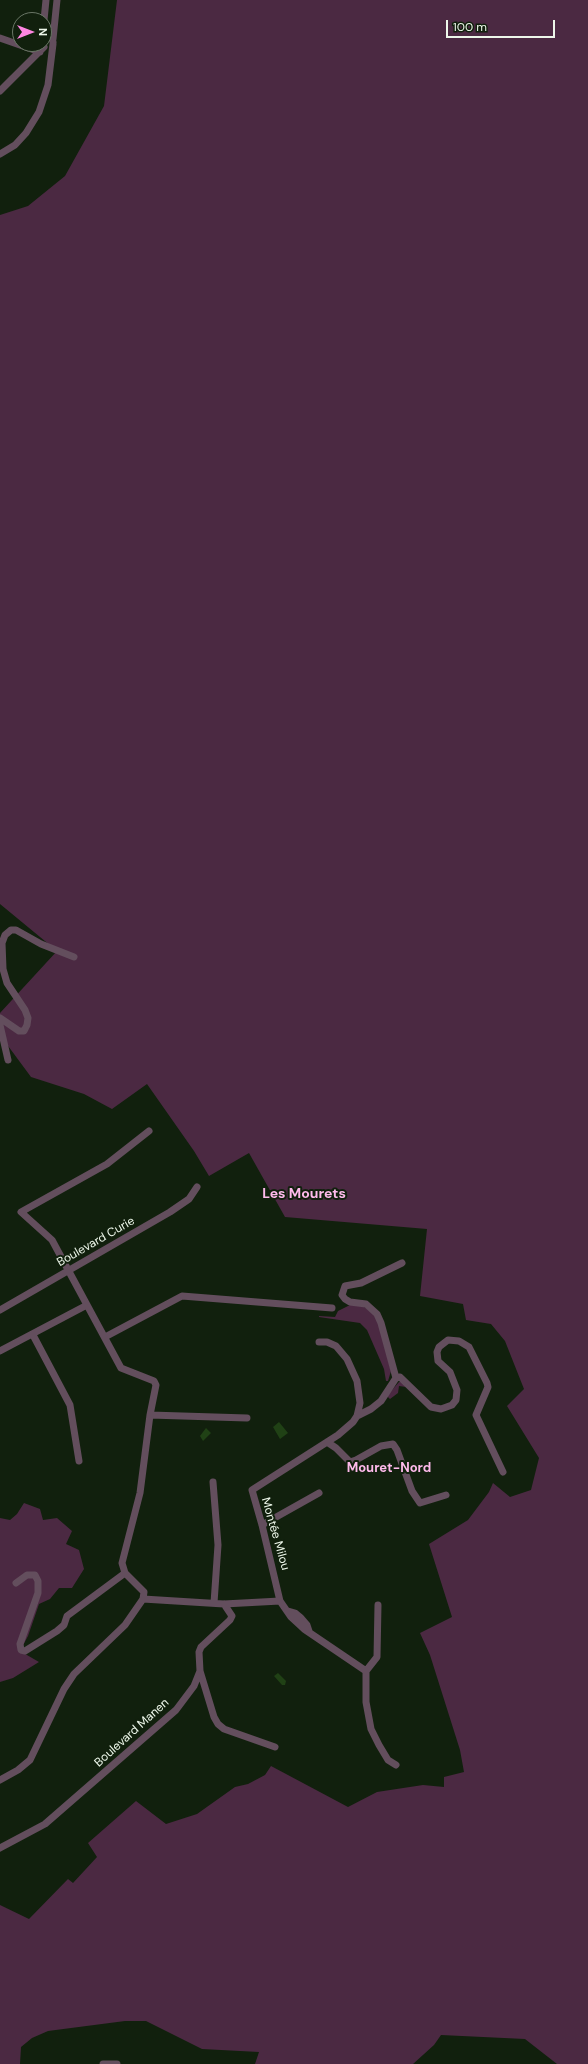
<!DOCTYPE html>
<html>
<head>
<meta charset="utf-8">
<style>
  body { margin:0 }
  #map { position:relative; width:588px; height:2064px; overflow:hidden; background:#11200d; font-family:"DM Sans",sans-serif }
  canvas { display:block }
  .north { position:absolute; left:12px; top:12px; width:40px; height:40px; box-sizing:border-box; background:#11200d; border:1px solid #697665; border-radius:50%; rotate:90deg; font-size:11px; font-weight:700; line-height:16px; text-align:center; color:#edf7ea }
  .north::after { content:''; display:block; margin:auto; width:14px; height:18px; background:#fe86e1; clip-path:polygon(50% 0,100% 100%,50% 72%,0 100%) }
  .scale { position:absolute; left:446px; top:20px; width:109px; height:18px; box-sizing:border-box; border:2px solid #edf7ea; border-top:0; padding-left:5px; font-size:12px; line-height:14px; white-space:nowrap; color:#edf7ea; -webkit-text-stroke:3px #11200d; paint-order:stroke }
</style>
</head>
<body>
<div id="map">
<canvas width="588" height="2064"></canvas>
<div class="north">N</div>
<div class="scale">100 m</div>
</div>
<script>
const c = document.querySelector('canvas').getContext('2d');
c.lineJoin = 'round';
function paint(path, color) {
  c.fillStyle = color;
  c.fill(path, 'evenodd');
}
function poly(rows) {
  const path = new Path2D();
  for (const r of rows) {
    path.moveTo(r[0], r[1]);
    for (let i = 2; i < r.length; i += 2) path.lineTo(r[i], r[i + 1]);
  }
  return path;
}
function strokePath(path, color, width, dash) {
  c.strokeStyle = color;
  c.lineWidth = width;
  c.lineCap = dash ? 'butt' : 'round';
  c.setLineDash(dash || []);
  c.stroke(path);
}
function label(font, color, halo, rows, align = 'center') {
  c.font = font + ' "DM Sans",sans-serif';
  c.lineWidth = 4;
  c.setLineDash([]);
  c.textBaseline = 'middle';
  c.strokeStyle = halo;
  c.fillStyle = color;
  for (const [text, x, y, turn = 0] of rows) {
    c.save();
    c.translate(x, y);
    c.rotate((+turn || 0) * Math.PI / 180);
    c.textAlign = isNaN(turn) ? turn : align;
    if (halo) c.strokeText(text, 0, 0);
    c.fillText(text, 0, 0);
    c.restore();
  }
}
paint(poly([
  [117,0,588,0,588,2064,557,2064,525,2039,441,2035,434,2045,413,2064,255,2064,259,2052,202,2049,146,2021,125,2021,48,2031,32,2038,21,2047,20,2064,0,2064,0,1905,29,1919,68,1879,73,1883,97,1857,88,1843,136,1801,166,1824,197,1814,235,1787,248,1784,265,1775,271,1766,348,1807,377,1792,423,1785,444,1787,444,1777,464,1772,460,1750,430,1655,420,1633,452,1617,429,1544,468,1520,489,1492,493,1483,510,1497,531,1490,539,1458,507,1406,524,1389,505,1341,491,1324,466,1320,463,1304,420,1296,427,1229,285,1217,249,1153,209,1176,194,1151,147,1084,112,1109,84,1094,31,1077,0,1035,0,1013,57,951,0,904,0,215,28,206,65,176,104,106],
  [352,1304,363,1306,374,1314,378,1321,391,1371,388,1381,386,1381,384,1369,367,1330,360,1323,319,1317,319,1316,335,1317,338,1311],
  [399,1382,402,1382,406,1387,399,1386,398,1393,390,1399,387,1396],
  [24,1503,40,1509,43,1520,57,1518,72,1531,66,1544,79,1550,84,1569,72,1588,59,1588,50,1599,39,1604,28,1636,20,1651,39,1662,13,1678,0,1682,0,1518,10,1520,17,1514]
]), '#4b2942');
paint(poly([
  [279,1422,288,1433,280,1439,273,1427],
  [206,1428,211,1433,203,1441,200,1436],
  [278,1673,286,1681,285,1685,282,1685,274,1676]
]), '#204115');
strokePath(poly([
  [44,20,46,0],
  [44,35,51,36,53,42],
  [0,38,40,52],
  [53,39,57,0],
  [0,91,44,47],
  [0,154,15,145,26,133,39,112,48,85,53,44],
  [0,1018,19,1031,24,1031,27,1025,28,1018,25,1010,7,983,3,969,2,943,5,935,11,930,16,930,41,944,74,957],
  [0,1025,8,1060],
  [0,1310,170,1212,189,1199,197,1187],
  [33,1335,70,1405,79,1461],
  [105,1337,182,1296,332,1308],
  [0,1351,87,1305],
  [396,1378,381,1323,377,1314,366,1304,350,1302,345,1299,342,1295,345,1286,361,1283,402,1263],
  [150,1415,247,1418],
  [357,1416,371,1409,381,1401,396,1378,400,1377,431,1407,441,1409,452,1405,456,1400,457,1390,450,1372,438,1361,437,1352,439,1347,448,1340,459,1341,469,1347,487,1383,488,1387,476,1415,503,1472],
  [327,1442,336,1448,350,1462,356,1460,381,1446,393,1444,397,1450,412,1491,420,1503,446,1495],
  [213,1482,218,1545,214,1603],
  [262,1525,319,1493],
  [16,1583,27,1575,35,1575,38,1581,38,1593,20,1644,21,1650,25,1651,57,1631,64,1625,67,1616,125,1573],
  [143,1599,224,1604,280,1601],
  [280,1601,262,1525,252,1490,338,1435,353,1422,357,1416,360,1403,357,1381,347,1359,336,1346,327,1342,319,1342],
  [280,1601,291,1617,304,1629,366,1671],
  [378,1605,377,1657,366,1671,366,1702,371,1729,379,1745,388,1760,396,1765],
  [288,1611,295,1613,301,1618,307,1625,309,1631],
  [200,1671,214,1717,218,1724,224,1729,275,1747],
  [0,1780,18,1770,30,1760,64,1689,74,1674,125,1625,143,1599,144,1592,125,1573,122,1563,140,1493,150,1415,156,1385,154,1381,121,1368,52,1240,21,1212,107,1164,149,1131],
  [0,1848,45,1824,176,1710,194,1686,200,1671,199,1652,201,1647,230,1620,232,1616,224,1604],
  [103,2064,117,2064]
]), '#634e5d', 7);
label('12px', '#edf7ea', '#11200d', [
  ["Boulevard Curie",96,1242,-30],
  ["Montée Milou",275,1534,74],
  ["Boulevard Manen",132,1733,-42]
]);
label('bold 13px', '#febaeb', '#11200d', [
  ["Mouret-Nord",389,1469]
]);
label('bold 14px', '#febaeb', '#11200d', [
  ["Les Mourets",304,1194]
]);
</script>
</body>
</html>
